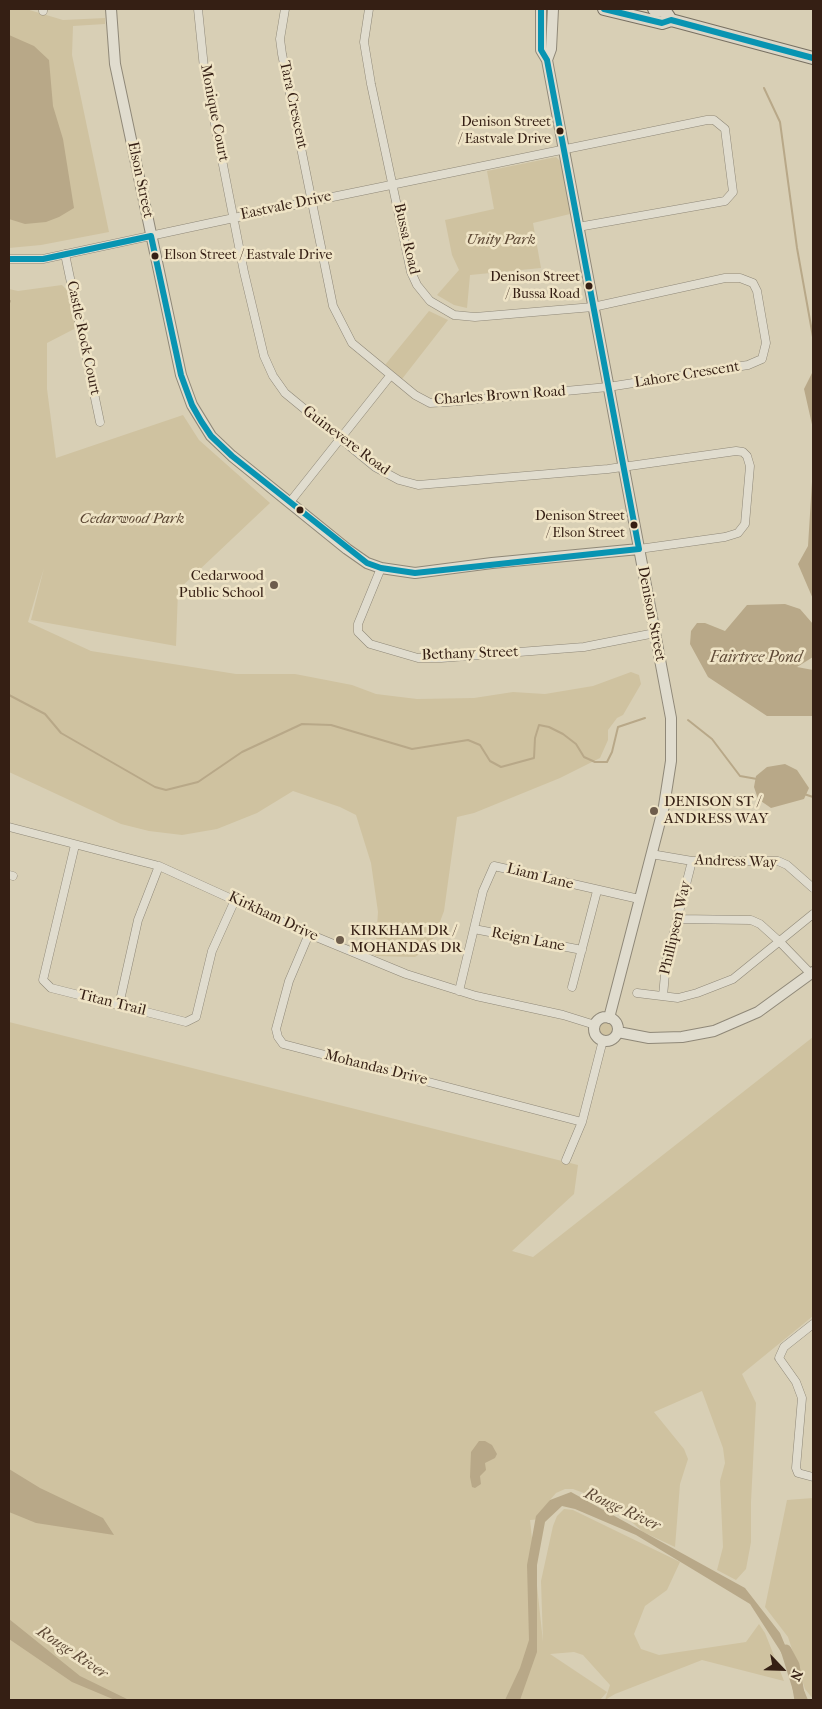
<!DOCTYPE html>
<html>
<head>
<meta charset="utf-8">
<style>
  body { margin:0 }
  #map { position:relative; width:822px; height:1709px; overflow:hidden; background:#d8cfb5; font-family:"IM FELL French Canon",serif }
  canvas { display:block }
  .frame { position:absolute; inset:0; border:10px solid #351f14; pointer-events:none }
  .north { position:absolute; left:757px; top:1644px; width:50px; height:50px; -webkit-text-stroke:4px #efe4c6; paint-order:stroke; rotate:114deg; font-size:14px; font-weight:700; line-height:20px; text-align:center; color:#351f14 }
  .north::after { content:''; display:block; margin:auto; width:18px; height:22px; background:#351f14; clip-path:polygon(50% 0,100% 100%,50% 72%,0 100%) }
</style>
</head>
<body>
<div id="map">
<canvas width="822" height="1709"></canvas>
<div class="frame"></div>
<div class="north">N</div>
</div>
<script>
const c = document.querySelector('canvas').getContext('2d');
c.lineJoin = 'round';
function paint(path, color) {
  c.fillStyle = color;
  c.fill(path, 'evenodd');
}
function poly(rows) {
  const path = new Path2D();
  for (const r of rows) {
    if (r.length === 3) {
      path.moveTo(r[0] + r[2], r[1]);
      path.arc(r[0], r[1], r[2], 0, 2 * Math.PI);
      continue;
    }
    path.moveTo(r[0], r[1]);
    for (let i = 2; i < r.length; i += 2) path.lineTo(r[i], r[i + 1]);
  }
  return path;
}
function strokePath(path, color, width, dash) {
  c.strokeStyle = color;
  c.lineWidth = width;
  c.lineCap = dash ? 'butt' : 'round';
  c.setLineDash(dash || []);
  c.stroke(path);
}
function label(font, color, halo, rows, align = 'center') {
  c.font = font + ' "IM FELL French Canon",serif';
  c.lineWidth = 5;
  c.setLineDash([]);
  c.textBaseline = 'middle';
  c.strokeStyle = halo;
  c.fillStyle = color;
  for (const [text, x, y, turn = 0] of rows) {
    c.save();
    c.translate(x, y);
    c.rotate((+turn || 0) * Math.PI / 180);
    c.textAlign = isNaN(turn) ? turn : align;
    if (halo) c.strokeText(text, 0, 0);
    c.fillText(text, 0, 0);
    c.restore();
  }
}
paint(poly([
  [9,9,26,9,63,20,105,18,105,24,73,26,72,55,109,232,41,245,9,248],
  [556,157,561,162,570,214,533,223,541,268,470,275,467,308,454,305,437,295,459,270,452,255,445,220,494,209,487,171],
  [62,285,75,298,81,317,76,328,47,343,47,389,56,458,183,415,199,440,270,503,178,590,176,646,31,620,44,568,28,622,91,651,236,674,295,674,352,685,376,694,417,699,474,698,513,692,545,694,593,686,631,672,639,675,641,684,623,715,617,718,608,730,608,740,600,758,560,778,474,813,457,817,444,911,435,935,426,950,415,957,375,956,378,912,371,863,356,815,340,807,293,791,257,813,217,829,182,835,149,831,121,824,9,772,9,289,18,291],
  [429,311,448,320,402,379,385,365],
  [606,1029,7],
  [9,1022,578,1165,574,1194,512,1251,533,1257,813,1037,813,1316,742,1374,756,1403,751,1502,751,1542,746,1569,736,1580,717,1570,723,1547,720,1481,725,1463,723,1448,702,1391,654,1412,684,1449,688,1459,680,1484,675,1547,643,1532,626,1517,602,1504,592,1496,573,1489,565,1489,556,1493,550,1500,542,1519,530,1520,543,1642,541,1581,553,1526,557,1516,564,1509,573,1510,680,1562,667,1590,645,1606,634,1634,641,1649,659,1655,746,1642,759,1624,765,1633,784,1681,702,1660,615,1694,605,1700,610,1685,583,1655,574,1652,550,1654,607,1692,600,1700,9,1700],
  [813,1498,813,1699,805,1689,788,1637,765,1607,787,1500]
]), '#cfc2a0');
paint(poly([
  [9,35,34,46,49,60,53,106,63,139,74,208,59,217,46,222,25,224,9,219],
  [813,371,813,429,804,389],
  [813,466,813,599,798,564,808,546],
  [785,604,800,609,813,624,813,657,797,667,813,670,813,716,767,716,708,677,690,644,691,631,697,623,705,623,725,631,747,605],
  [785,764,797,770,809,788,804,799,771,808,758,799,754,787,756,776,767,767],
  [479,1441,485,1441,492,1445,497,1454,495,1458,485,1463,486,1470,480,1476,481,1484,475,1488,472,1487,470,1477,471,1452],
  [9,1469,40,1488,103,1518,114,1535,36,1523,9,1512],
  [571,1492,745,1588,780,1633,808,1700,796,1700,781,1652,750,1604,636,1535,575,1509,562,1506,545,1522,537,1565,537,1652,520,1700,505,1700,520,1668,529,1640,527,1565,536,1516,550,1500],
  [9,1619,80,1676,129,1700,115,1700,72,1682,9,1639]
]), '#b8a888');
strokePath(poly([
  [764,88,780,122,797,248,813,337],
  [9,303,10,301],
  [9,695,45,714,61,733,155,787,166,790,198,782,242,752,302,724,331,725,412,749,468,740,480,745,490,761,501,767,534,758,535,738,539,725,549,727,563,734,576,744,584,757,595,762,607,762,612,752,618,727,645,718],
  [688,720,712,739,740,776,757,779],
  [804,794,813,797]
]), '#b8a888', 2);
strokePath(poly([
  [786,1650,794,1665,800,1700]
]), '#b8a888', 11);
const minor = poly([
  [43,9,43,11],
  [198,9,204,68,244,272,264,356,273,376,285,393,375,467,399,480,418,485,608,469,736,451,743,452,747,456,750,466,745,524,738,533,725,537,639,549],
  [285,9,280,39,282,54,333,306,352,343,415,395,430,403,448,402,608,387,748,365,762,359,766,343,757,291,753,283,740,278,725,278,593,307,475,317,454,315,430,301,417,285,411,272,371,84,364,42,369,9],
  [65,254,100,422],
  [9,259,43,259,313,201,707,120,714,120,725,129,733,192,725,201,578,227],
  [290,502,390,376],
  [381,568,358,624,358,632,370,644,418,658,441,658,584,647,655,633],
  [9,827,159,866,309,934,406,974,476,996,563,1015,595,1025],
  [75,845,43,980,51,988,186,1022,196,1017,212,951,235,900],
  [651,854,692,861,778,861,787,865,813,888],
  [9,875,13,876],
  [677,919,751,920,760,924,780,942,811,974],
  [474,929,582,950],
  [309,934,289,981,276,1029,278,1037,283,1044,582,1122],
  [572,987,597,891],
  [459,991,483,891,494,866,639,899],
  [637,993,678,998,697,993,733,979,813,914],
  [663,996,666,963,692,861],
  [119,1005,138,920,159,866],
  [566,1160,582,1122,603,1040],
  [813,1324,784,1347,779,1358,796,1382,802,1398,796,1468,798,1473,813,1477]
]);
const tertiary = poly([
  [111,9,115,64,181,375,192,405,211,436,232,456,347,549,367,563,381,568,415,573,492,563,639,549],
  [541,9,541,50,547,60,671,718,671,761,664,806,609,1018],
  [547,60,551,49,553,9],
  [606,1029,12],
  [618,1032,649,1038,682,1037,714,1031,758,1012,813,972]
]);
const primary = poly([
  [604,9,662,23,671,20,813,58],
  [654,9,665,11,671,20]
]);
strokePath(minor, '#8f8878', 9);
strokePath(tertiary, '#8f8878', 12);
strokePath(primary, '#787062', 14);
strokePath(minor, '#e0dcce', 8);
strokePath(tertiary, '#e0dcce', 10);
strokePath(primary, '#dbd6c7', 12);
strokePath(poly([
  [604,9,662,23,671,20,813,58],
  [9,259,43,259,151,236,181,375,192,405,201,421,211,436,232,456,367,563,381,568,415,573,639,549,547,60,541,50,541,9]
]), '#0894b2', 6);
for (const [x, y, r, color] of [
  [560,131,4.5,"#351f14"],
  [155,256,4.5,"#351f14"],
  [589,286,4.5,"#351f14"],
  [300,510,4.5,"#351f14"],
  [634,525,4.5,"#351f14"],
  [274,585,5,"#6e5d4c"],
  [654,811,5,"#6e5d4c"],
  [340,940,5,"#6e5d4c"]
]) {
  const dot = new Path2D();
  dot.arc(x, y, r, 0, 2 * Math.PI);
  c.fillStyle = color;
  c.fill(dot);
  strokePath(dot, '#efe4c6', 2);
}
label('14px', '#351f14', '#efe4c6', [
  ["Denison Street",551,123],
  ["/ Eastvale Drive",551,140],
  ["Elson Street / Eastvale Drive",164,256,"left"],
  ["Denison Street",580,278],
  ["/ Bussa Road",580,295],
  ["Denison Street",625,517],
  ["/ Elson Street",625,534]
], 'right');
label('15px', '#351f14', '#efe4c6', [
  ["Tara Crescent",293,105,78],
  ["Monique Court",214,113,79],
  ["Elson Street",140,180,78],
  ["Eastvale Drive",286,206,-12],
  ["Bussa Road",406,239,77],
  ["Castle Rock Court",83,338,78],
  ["Lahore Crescent",687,375,-9],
  ["Charles Brown Road",500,396,-4],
  ["Guinevere Road",346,441,37],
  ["Denison Street",651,614,79],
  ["Bethany Street",470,654,-2],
  ["Andress Way",736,862,2],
  ["Liam Lane",540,877,14],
  ["Kirkham Drive",273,917,25],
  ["Phillipsen Way",676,928,-77],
  ["Reign Lane",528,940,11],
  ["Titan Trail",112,1003,14],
  ["Mohandas Drive",376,1068,14]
]);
label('italic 15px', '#5a4532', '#efe4c6', [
  ["Unity Park",501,240],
  ["Cedarwood Park",132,519]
]);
label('15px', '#351f14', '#efe4c6', [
  ["Cedarwood",264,576,"right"],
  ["Public School",264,593,"right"],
  ["DENISON ST /",664,802],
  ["ANDRESS WAY",664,819],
  ["KIRKHAM DR /",350,931],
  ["MOHANDAS DR",350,948]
], 'left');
label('italic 16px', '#5e4936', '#efe4c6', [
  ["Fairtree Pond",756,658],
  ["Rouge River",622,1510,25],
  ["Rouge River",72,1653,34]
]);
</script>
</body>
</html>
